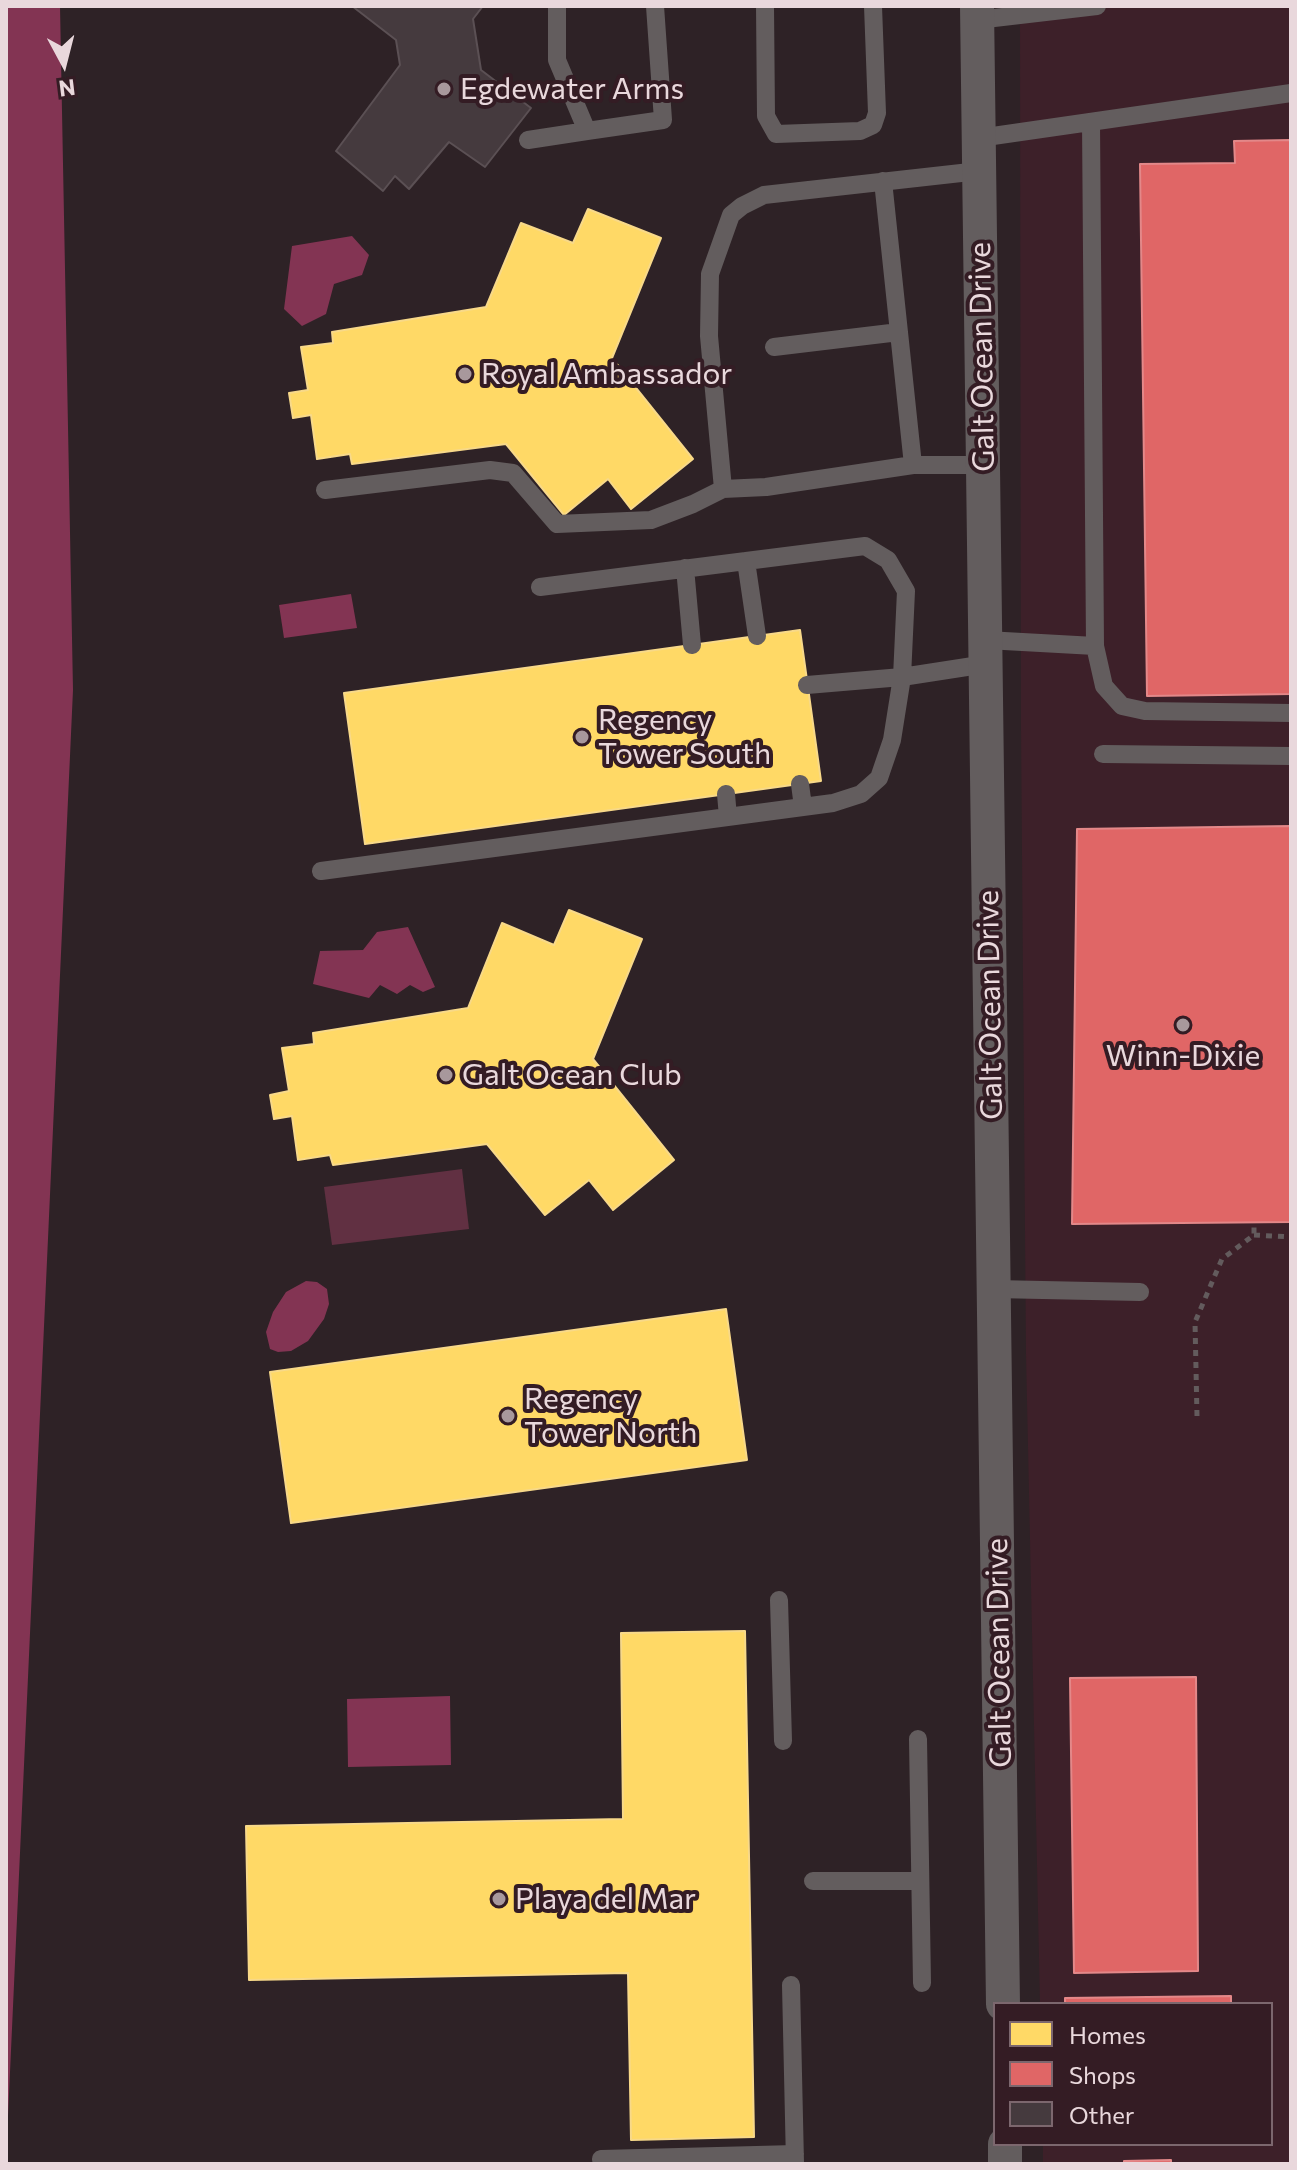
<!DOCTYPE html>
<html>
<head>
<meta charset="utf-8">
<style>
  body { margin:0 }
  #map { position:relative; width:1297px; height:2170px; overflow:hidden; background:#2e2226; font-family:Commissioner,sans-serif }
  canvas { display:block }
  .frame { position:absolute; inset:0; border:8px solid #e9d8dc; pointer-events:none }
  .legend { position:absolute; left:993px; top:2002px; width:280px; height:144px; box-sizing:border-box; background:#341c24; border:2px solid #7c676e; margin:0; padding:10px 14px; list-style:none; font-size:24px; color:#e9d8dc }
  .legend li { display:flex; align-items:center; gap:16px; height:40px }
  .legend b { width:40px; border:2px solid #7c676e }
  .north { position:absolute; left:24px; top:24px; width:80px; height:80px; -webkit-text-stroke:6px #341c24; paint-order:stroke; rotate:173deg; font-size:22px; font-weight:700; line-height:32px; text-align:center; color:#e9d8dc }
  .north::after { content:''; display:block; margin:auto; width:28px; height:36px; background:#e9d8dc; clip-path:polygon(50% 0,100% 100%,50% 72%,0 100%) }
</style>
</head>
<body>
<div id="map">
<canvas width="1297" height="2170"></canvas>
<div class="frame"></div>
<ul class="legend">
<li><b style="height:22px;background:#ffd966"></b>Homes</li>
<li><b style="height:22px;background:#e06666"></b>Shops</li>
<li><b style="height:22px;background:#453a3e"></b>Other</li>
</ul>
<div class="north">N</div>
</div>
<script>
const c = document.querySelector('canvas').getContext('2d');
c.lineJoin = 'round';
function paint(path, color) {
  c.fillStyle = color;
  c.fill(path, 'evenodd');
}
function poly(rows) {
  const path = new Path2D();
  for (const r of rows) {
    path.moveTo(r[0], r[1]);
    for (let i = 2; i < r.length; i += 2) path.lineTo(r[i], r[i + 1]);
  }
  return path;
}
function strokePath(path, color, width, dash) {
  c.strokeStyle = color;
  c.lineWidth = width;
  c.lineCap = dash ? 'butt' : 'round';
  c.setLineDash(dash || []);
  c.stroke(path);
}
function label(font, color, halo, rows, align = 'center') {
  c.font = font + ' Commissioner,sans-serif';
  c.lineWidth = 8;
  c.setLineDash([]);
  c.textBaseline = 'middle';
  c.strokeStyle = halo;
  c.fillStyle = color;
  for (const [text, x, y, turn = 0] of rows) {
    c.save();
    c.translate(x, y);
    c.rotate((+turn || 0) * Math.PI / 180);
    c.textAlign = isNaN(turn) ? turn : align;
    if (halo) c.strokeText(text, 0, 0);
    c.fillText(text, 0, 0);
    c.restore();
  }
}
paint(poly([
  [1020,6,1291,6,1291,2164,1043,2164,1043,2144,1271,2144,1271,2004,1040,2004,1026,1354,1021,731]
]), '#3d2029');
paint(poly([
  [462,1169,469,1229,332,1245,324,1187]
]), '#613042');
paint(poly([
  [6,6,60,6,73,690,6,2160],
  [352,236,369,255,362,275,334,284,326,314,302,326,284,309,292,246],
  [351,594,357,628,284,638,279,605],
  [408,927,435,987,423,992,410,985,397,994,380,985,369,998,313,984,320,951,363,950,377,932],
  [306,1281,317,1282,327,1289,329,1304,324,1319,308,1341,291,1351,278,1352,270,1349,266,1332,273,1312,286,1292],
  [450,1696,451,1765,348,1767,347,1699]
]), '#833453');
const homes = poly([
  [588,209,661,238,612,358,693,459,631,509,608,479,564,515,506,444,352,464,350,454,317,459,311,415,293,418,289,393,308,390,301,347,333,343,332,332,486,307,521,223,573,243,588,209],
  [800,630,821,781,365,844,344,693,800,630],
  [569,910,642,939,593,1059,674,1160,613,1210,589,1180,545,1215,487,1144,333,1165,330,1155,298,1160,292,1116,274,1119,270,1095,289,1091,282,1048,314,1044,313,1033,468,1008,502,923,554,945,569,910],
  [726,1309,747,1460,291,1523,270,1372,726,1309],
  [745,1631,754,2137,631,2140,628,1973,249,1980,246,1826,623,1819,621,1633,745,1631]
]);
paint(homes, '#ffd966');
strokePath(homes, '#f8d989', 2);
const shops = poly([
  [1291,140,1291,694,1147,696,1140,164,1235,163,1234,141,1291,140],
  [1291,826,1291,1222,1072,1224,1077,829,1291,826],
  [1196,1677,1198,1971,1074,1973,1070,1678,1196,1677],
  [1231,1996,1231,2004,1065,2004,1065,1998,1231,1996],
  [1171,2160,1171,2164,1124,2164,1124,2161,1171,2160]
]);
paint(shops, '#e06666');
strokePath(shops, '#e38889', 2);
const building = poly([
  [352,6,483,6,473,19,481,70,531,108,485,167,449,142,409,189,395,176,383,191,336,151,400,65,396,40,352,6]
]);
paint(building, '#453a3e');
strokePath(building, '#5b5054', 2);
strokePath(poly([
  [1254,1235,1291,1237],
  [1197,1416,1195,1322,1222,1259,1254,1235,1254,1222]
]), '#635b5d', 5, [6, 6]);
strokePath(poly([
  [765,6,766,116,776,134,860,131,873,125,877,113,873,6],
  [977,20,1097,6],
  [587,131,663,120,655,6],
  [979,138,1291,93],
  [528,140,587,131,557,60,557,6],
  [979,171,764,195,742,206,731,215,710,274,709,336,723,489,766,487,913,465,983,465],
  [883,181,913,465],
  [774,347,899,332],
  [325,490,490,470,513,473,557,524,651,520,693,504,723,489],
  [746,561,757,636],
  [685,568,692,645],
  [986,640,1095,646,1091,122],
  [1095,646,1104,686,1122,706,1145,711,1291,713],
  [807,685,902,677,986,664],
  [1103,754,1291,756],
  [800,784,803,807],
  [726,794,728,817],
  [321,871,833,803,861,794,879,778,892,740,902,677,906,591,888,560,865,546,540,587],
  [994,1289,1140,1292],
  [779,1600,783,1741],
  [918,1739,922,1983],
  [813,1881,920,1881],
  [791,1985,795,2163],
  [602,2164,601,2159,795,2154]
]), '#635d5e', 18);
strokePath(poly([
  [977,6,1003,2004],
  [1005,2144,1005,2164]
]), '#635d5e', 34);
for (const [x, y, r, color] of [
  [444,89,8,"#a8989c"],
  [465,374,8,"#a8989c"],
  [582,737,8,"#a8989c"],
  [1183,1025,8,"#a8989c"],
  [446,1075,8,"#a8989c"],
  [508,1416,8,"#a8989c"],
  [499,1899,8,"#a8989c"]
]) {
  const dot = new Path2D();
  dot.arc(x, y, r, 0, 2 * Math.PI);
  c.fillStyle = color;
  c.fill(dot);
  strokePath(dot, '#341c24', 3);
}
label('30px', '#e9d8dc', '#341c24', [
  ["Egdewater Arms",460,89],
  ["Royal Ambassador",481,374],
  ["Regency",598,720],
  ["Tower South",598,754],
  ["Winn-Dixie",1183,1056,"center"],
  ["Galt Ocean Club",462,1075],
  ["Regency",524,1399],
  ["Tower North",524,1433],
  ["Playa del Mar",515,1899]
], 'left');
label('30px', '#e9d8dc', '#341c24', [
  ["Galt Ocean Drive",982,357,-91],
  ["Galt Ocean Drive",990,1005,-91],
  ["Galt Ocean Drive",999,1653,-91]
]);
</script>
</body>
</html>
